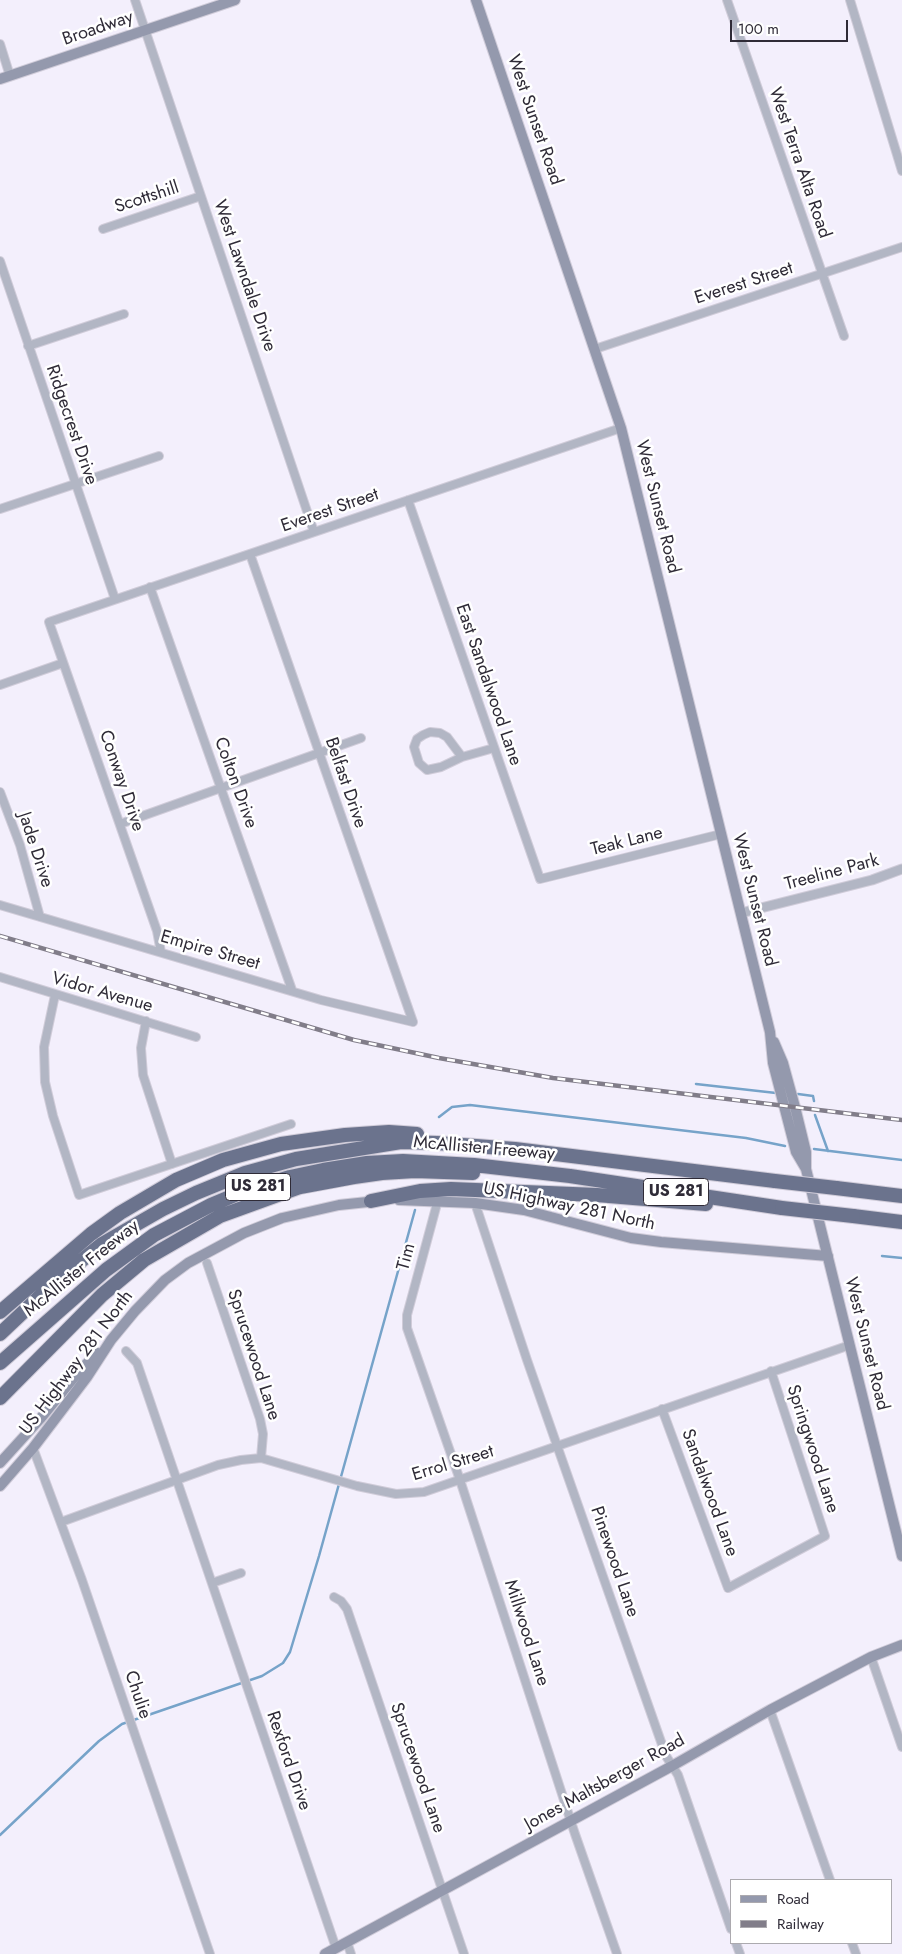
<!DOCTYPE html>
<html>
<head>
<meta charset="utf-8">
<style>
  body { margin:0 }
  #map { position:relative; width:902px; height:1954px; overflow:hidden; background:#f3effc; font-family:Jost,sans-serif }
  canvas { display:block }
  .legend { position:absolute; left:730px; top:1879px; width:162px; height:65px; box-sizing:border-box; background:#fff; border:1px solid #acaaaf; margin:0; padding:6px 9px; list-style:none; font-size:15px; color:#2f2b37 }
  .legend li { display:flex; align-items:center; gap:10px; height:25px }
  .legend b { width:25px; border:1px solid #acaaaf }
  .scale { position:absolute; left:730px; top:20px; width:118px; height:22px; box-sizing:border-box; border:2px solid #2f2b37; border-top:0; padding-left:6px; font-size:15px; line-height:18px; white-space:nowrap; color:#2f2b37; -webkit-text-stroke:4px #fff; paint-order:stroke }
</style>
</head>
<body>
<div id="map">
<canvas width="902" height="1954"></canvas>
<ul class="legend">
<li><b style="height:6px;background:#9499ad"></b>Road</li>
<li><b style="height:6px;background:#817d89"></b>Railway</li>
</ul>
<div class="scale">100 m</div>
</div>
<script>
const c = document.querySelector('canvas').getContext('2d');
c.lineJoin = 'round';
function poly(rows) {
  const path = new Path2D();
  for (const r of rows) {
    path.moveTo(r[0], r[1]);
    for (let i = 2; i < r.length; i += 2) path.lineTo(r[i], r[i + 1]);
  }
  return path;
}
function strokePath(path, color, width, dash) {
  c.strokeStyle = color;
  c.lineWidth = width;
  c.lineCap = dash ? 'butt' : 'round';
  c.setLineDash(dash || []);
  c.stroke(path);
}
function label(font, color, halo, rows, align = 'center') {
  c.font = font + ' Jost,sans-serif';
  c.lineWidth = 5;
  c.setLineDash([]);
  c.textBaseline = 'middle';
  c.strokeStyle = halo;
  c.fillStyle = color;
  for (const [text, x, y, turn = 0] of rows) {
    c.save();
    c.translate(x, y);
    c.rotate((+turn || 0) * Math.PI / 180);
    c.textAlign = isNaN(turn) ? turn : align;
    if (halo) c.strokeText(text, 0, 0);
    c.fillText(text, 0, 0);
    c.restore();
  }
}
strokePath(poly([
  [696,1084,776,1093],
  [798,1094,813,1096,814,1101],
  [815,1115,828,1151],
  [439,1117,452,1107,470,1105,746,1138,785,1146],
  [814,1149,902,1160],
  [882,1256,902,1258],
  [0,1835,99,1741,122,1724,262,1676,283,1663,290,1652,319,1556,415,1210]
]), '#76a3c9', 2.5);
const minor = poly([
  [135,0,314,532],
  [727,0,844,336],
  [850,0,902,171],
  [0,44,10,76],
  [103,229,201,196],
  [0,261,115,599],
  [28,346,124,314],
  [595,349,902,247],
  [408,500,540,879,721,834],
  [0,509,159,456],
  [250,554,413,1022],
  [150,587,292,990],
  [0,685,63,663],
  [462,757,447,737,440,733,430,732,423,735,417,739,414,747,419,763,427,770,441,767,462,757,494,748],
  [0,792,20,845,40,917],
  [120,824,361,738],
  [0,905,321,1000,413,1022],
  [161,952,157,931,49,622,621,428],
  [0,977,196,1037],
  [55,995,44,1047,45,1082,53,1116,79,1195,291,1124],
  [146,1021,141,1048,143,1075,172,1164],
  [438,1200,407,1315,407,1328,460,1480,575,1834,617,1954],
  [475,1203,527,1360,666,1756,678,1775,731,1929],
  [207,1263,260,1419,263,1434,261,1458],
  [126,1351,137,1363,336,1948],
  [662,1409,728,1588,825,1536,771,1371],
  [33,1448,82,1580,210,1954],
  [61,1522,218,1465,241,1460,261,1458,357,1486,396,1494,424,1492,850,1345],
  [212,1583,241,1573],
  [334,1597,341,1601,347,1609,464,1954],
  [871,1657,902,1747],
  [770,1710,830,1880],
  [347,1942,351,1954],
  [736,1943,740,1954],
  [852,1943,856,1954]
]);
const tertiary = poly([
  [741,913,872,880,902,869]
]);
const secondary = poly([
  [476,0,621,428,770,1032,773,1063,796,1152,806,1169],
  [0,79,235,0],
  [774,1042,783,1063,795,1107,806,1152,806,1169,902,1556],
  [399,1200,475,1203,524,1210,631,1238,661,1242,828,1256],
  [0,1463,40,1419,80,1370,98,1353],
  [0,1486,33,1448,87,1377,111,1340,135,1311,165,1280,188,1263,244,1233,282,1218,339,1205,377,1201],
  [325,1954,672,1766,770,1710,871,1657,902,1645]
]);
const motorway = poly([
  [836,1188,902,1196],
  [371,1201,420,1191,451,1189,597,1195,706,1204],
  [853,1216,902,1222],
  [0,1312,91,1234,120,1213,176,1180,223,1160,281,1144,345,1135,389,1132,417,1134],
  [0,1334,55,1282,102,1244,163,1209,196,1193,245,1173,296,1159,401,1142,437,1143,515,1149,775,1181],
  [0,1363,106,1270,154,1235,211,1205,242,1192,290,1177,323,1170,367,1163,403,1161,474,1165,570,1176,782,1208],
  [0,1398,102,1295,144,1260,220,1216,300,1187,354,1177,382,1173,415,1171,473,1173]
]);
strokePath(minor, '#d0ccd9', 10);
strokePath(tertiary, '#d0ccd9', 11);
strokePath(secondary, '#d0ccd9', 12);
strokePath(motorway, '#d0ccd9', 16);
strokePath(minor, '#b2b6c4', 8);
strokePath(tertiary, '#b2b6c4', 9);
strokePath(secondary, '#9499ad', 10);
strokePath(motorway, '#6b738d', 14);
const rail = poly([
  [0,936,354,1040,439,1058,553,1078,902,1120]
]);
strokePath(rail, '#817d89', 4.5);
strokePath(rail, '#fff', 2.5, [8]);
const motorwayBridge = poly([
  [775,1181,836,1188],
  [782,1208,853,1216]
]);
strokePath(motorwayBridge, '#d0ccd9', 16, []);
strokePath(motorwayBridge, '#6b738d', 14);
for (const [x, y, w] of [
  [258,1187,65],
  [676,1192,65]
]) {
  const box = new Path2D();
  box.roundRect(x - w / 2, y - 13.5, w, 27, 4);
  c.fillStyle = '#fff';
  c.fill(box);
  strokePath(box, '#2f2b37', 1);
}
label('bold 16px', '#2f2b37', null, [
  ["US 281",258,1187],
  ["US 281",676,1192]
]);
label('18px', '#2f2b37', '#fff', [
  ["Broadway",98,29,-19],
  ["West Sunset Road",534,120,71],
  ["West Terra Alta Road",799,163,71],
  ["Scottshill",147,198,-18],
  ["West Lawndale Drive",244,276,71],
  ["Everest Street",744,284,-18],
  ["Ridgecrest Drive",71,425,71],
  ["West Sunset Road",657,507,76],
  ["Everest Street",330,511,-19],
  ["East Sandalwood Lane",488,685,71],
  ["Conway Drive",121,781,71],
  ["Colton Drive",235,783,70],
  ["Belfast Drive",345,783,71],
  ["Teak Lane",627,842,-14],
  ["Jade Drive",35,850,72],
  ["Treeline Park",832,873,-15],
  ["West Sunset Road",754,900,76],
  ["Empire Street",210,951,16],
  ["Vidor Avenue",102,993,16],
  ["McAllister Freeway",484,1149,5],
  ["US Highway 281 North",569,1207,12],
  ["Tim",407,1257,-75],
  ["McAllister Freeway",82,1269,-39],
  ["West Sunset Road",866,1344,76],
  ["Sprucewood Lane",253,1355,72],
  ["US Highway 281 North",77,1363,-53],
  ["Springwood Lane",812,1449,72],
  ["Errol Street",453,1464,-17],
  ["Sandalwood Lane",709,1493,70],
  ["Pinewood Lane",614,1562,71],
  ["Millwood Lane",526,1633,72],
  ["Chulie",137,1695,71],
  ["Rexford Drive",288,1761,71],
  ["Sprucewood Lane",417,1768,71],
  ["Jones Maltsberger Road",605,1783,-29]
]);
</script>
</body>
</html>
